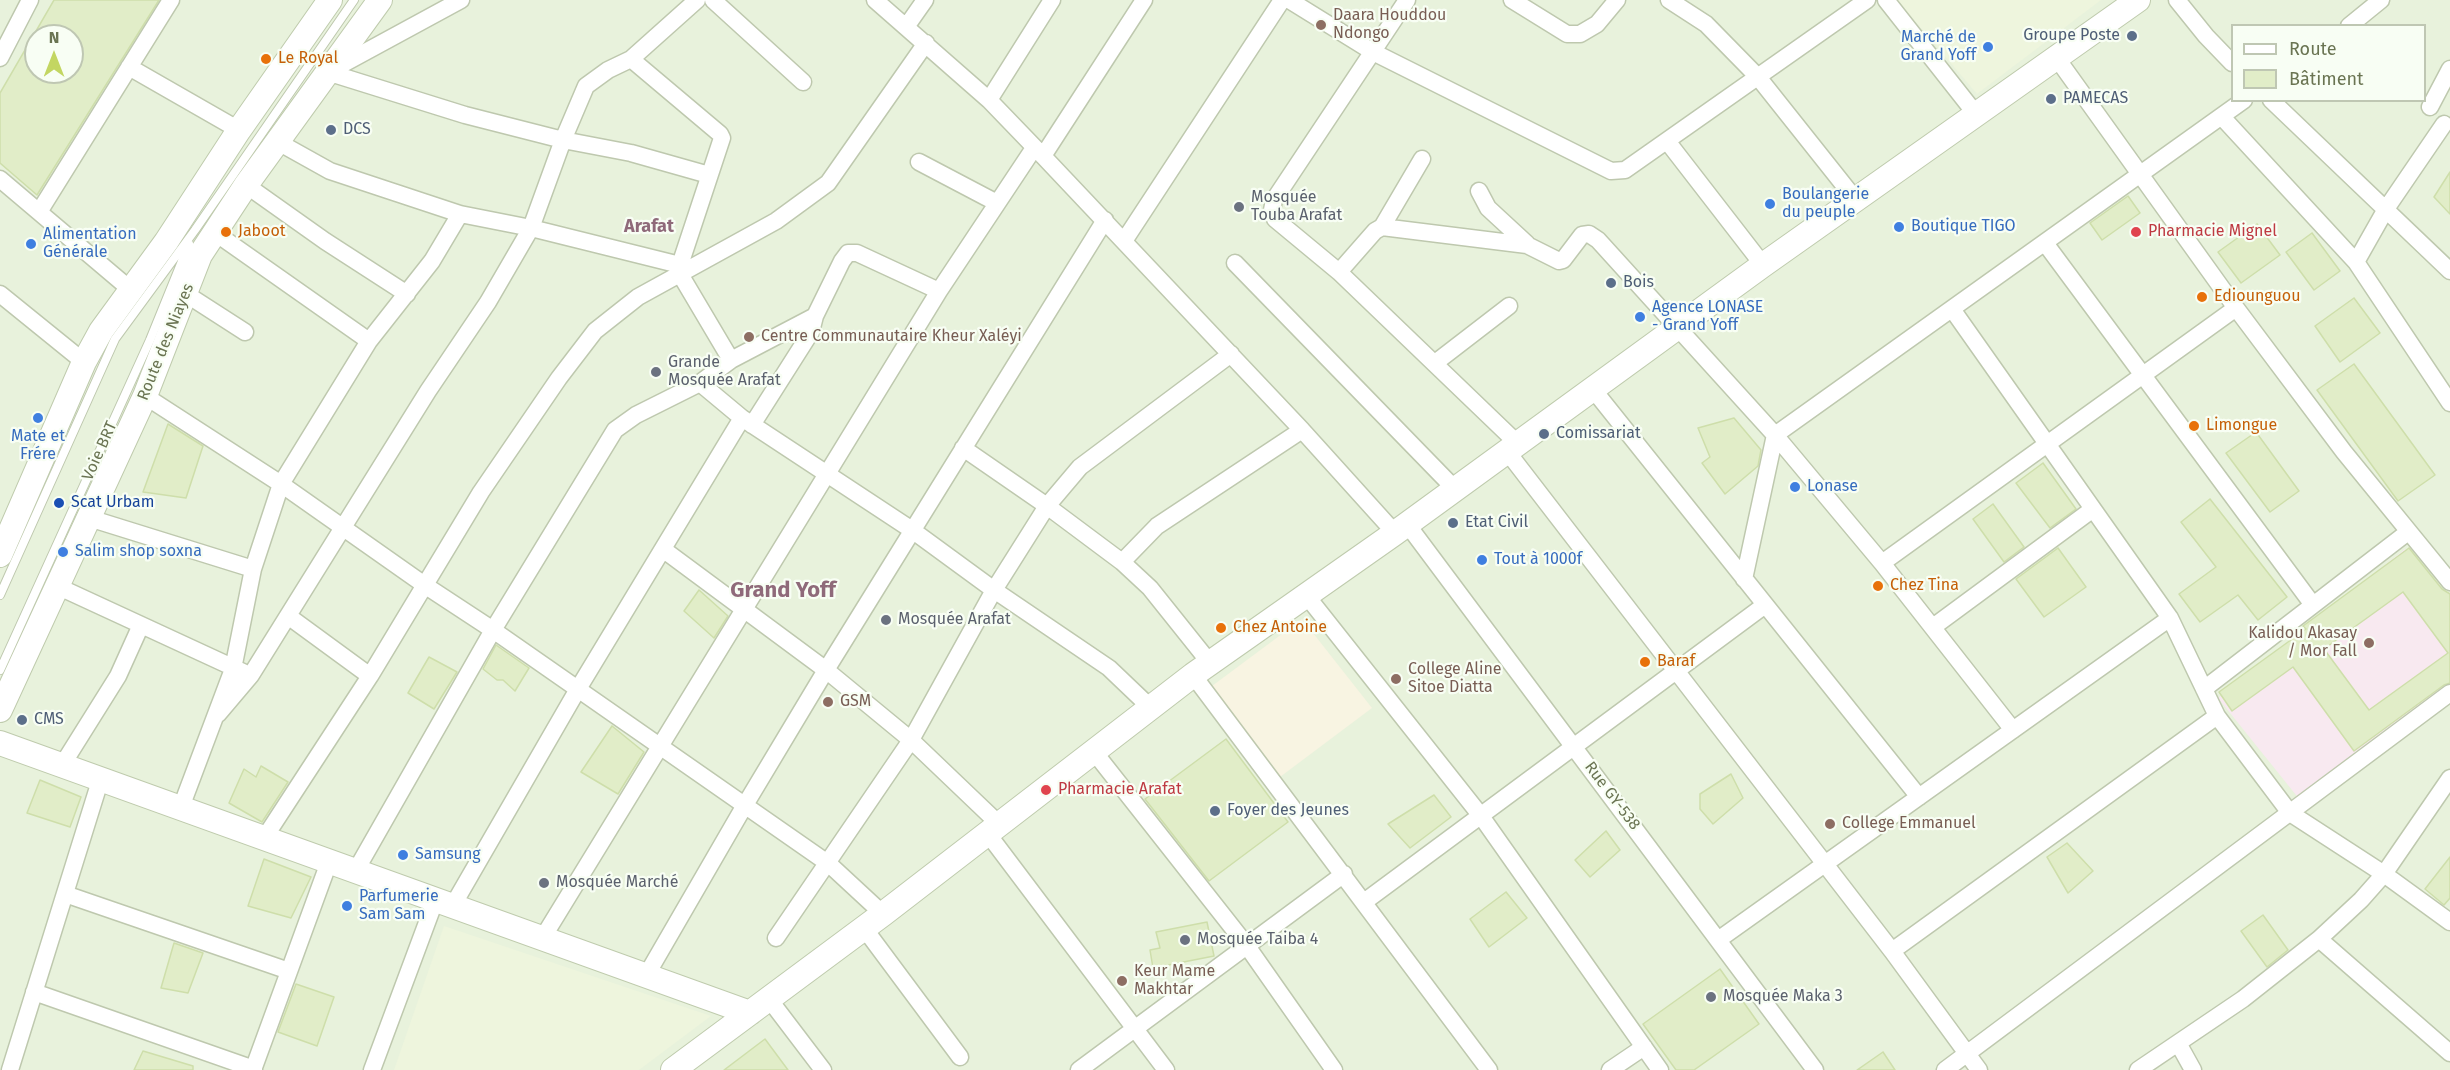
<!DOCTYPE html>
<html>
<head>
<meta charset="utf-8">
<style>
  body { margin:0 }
  #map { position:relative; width:2450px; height:1070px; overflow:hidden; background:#f3fbed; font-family:"Fira Sans",sans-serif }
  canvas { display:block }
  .legend { position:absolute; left:2231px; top:24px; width:195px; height:78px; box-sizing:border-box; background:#f8fef4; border:2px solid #bfc7b3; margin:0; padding:8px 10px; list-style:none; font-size:18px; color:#6a7452 }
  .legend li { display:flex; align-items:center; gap:12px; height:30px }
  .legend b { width:30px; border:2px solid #bfc7b3 }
  .north { position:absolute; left:24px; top:24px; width:60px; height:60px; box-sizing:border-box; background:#f8fef4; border:2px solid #bfc7b3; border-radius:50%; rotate:0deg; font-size:16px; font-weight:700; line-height:24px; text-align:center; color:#6a7452 }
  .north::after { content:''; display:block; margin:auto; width:21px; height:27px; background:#c3d662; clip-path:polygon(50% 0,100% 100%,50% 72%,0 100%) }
</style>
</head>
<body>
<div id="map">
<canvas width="2450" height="1070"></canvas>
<ul class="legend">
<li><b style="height:8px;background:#fff"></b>Route</li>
<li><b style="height:16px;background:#e1edc8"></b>Bâtiment</li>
</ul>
<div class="north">N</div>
</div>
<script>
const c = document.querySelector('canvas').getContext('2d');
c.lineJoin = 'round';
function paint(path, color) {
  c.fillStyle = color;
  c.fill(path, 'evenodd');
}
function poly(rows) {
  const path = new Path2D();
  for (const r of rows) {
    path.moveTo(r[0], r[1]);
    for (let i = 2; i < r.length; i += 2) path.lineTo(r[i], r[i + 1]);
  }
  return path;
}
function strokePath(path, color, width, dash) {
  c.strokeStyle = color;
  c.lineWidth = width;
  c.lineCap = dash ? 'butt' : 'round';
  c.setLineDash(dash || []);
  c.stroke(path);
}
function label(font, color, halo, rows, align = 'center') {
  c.font = font + ' "Fira Sans",sans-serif';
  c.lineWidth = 4.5;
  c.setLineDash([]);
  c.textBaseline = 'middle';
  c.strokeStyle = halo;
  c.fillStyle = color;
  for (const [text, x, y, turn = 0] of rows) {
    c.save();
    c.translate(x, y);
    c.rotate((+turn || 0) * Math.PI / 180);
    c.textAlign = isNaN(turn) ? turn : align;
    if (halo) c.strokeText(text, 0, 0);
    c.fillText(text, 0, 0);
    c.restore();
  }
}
paint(poly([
  [0,0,2450,0,2450,1070,0,1070],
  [2232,26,2424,26,2424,100,2232,100],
  [36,36,72,36,72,72,36,72]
]), '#e8f2dc');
paint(poly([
  [1897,0,2101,0,1977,94],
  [444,926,711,1016,639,1070,394,1070]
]), '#eef5dd');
paint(poly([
  [2405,549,2450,605,2450,681,2300,800,2218,698]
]), '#f8e9f0');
paint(poly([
  [1302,619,1372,708,1280,777,1212,686]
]), '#f8f4e2');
const building = poly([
  [54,0,159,0,37,195,0,163,0,93,54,0],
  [36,36,72,36,72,72,36,72,36,36],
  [2450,172,2450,214,2434,197,2450,172],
  [2128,196,2140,213,2102,240,2090,223,2128,196],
  [2257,224,2280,255,2241,283,2218,252,2257,224],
  [2312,233,2340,271,2314,290,2286,252,2312,233],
  [2354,298,2380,333,2340,362,2315,326,2354,298],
  [2354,364,2435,475,2398,501,2317,390,2354,364],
  [1734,418,1761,450,1758,466,1725,494,1702,463,1710,457,1698,428,1734,418],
  [168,424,203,446,186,498,143,492,168,424],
  [2256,432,2299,491,2270,512,2226,453,2256,432],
  [2043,463,2076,509,2050,528,2016,483,2043,463],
  [2210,499,2287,597,2258,620,2238,595,2200,622,2179,594,2216,567,2181,522,2210,499],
  [1993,504,2024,547,2004,562,1973,519,1993,504],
  [2058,548,2086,587,2044,617,2016,579,2058,548],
  [2409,548,2442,589,2450,594,2450,683,2444,685,2354,751,2293,667,2232,711,2219,692,2306,629,2303,626,2409,548],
  [2403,592,2448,653,2369,710,2324,649,2403,592],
  [699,590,728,616,714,638,684,611,699,590],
  [496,645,529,668,515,691,503,680,497,680,483,669,496,645],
  [429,657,457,672,434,709,408,693,429,657],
  [612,726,644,752,618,794,581,772,612,726],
  [1226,739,1288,822,1209,881,1145,799,1226,739],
  [261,766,288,782,262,822,229,803,244,769,256,777,261,766],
  [1731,774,1743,798,1713,824,1700,809,1700,794,1731,774],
  [40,780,81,797,70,827,27,813,40,780],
  [1434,795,1451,817,1410,848,1388,824,1434,795],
  [1606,831,1620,850,1590,877,1575,860,1606,831],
  [2067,843,2093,871,2068,893,2047,857,2067,843],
  [2450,857,2450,898,2444,905,2425,889,2450,857],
  [264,859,311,877,291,918,248,906,264,859],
  [1506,892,1527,918,1489,947,1470,919,1506,892],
  [2263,915,2288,950,2267,967,2241,931,2263,915],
  [1207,922,1214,956,1153,968,1150,950,1160,948,1156,932,1207,922],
  [174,943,203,953,188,993,161,988,174,943],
  [1720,969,1759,1024,1694,1070,1676,1070,1643,1024,1720,969],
  [296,984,334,997,317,1046,278,1032,296,984],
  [765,1039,788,1070,724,1070,765,1039],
  [143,1051,193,1066,193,1070,134,1070,143,1051],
  [1883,1052,1895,1070,1857,1070,1883,1052]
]);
paint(building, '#e1edc8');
strokePath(building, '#cedeaa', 1.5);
const lane = poly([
  [0,595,115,339,195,230,354,0],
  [0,670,150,340,189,244]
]);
const street = poly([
  [713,0,803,82],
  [875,0,989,100,1043,156,1302,430,1395,533],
  [1289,0,1373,52,1611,171,1625,170,1867,0],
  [1407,0,1274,200,1272,210,1275,219,1339,272,1516,442],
  [1512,0,1567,34,1580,34,1597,24,1617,0],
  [1669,0,1706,24,1758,77,1855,199],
  [1886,0,1975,113],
  [2177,0,2206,36,2232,63],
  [2349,26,2381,0],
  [906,27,925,0],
  [2056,57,2236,308,2344,452,2450,582],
  [0,58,30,0],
  [631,59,720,134,722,138,680,265,680,274,731,360],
  [129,67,239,130],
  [332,70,461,0],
  [327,72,465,115,563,140,631,153,709,175],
  [989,100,1052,0],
  [2271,100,2450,271],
  [2430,107,2450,69],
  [2222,117,2356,262,2450,403],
  [1667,141,1763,265],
  [278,142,330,171,460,214,531,228,680,265],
  [1043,156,1144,0],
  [919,162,997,203],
  [0,179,131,290],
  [246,185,325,241,407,294],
  [1479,191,1488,208,1527,244],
  [39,212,171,0],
  [1382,227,1422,159],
  [214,232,369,341],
  [1124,241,1282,0],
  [2045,243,2313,605],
  [2356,262,2386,209,2444,124],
  [1235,263,1454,488],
  [1339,272,1375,231,1382,227,1527,245,1559,261,1563,260,1582,235,1589,234,1598,240,1775,435,1882,563,2013,730],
  [0,294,84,362],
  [186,294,245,332],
  [1952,309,2170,618,2217,716,2290,813,2384,874,2450,922],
  [1435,363,1509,306],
  [700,383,742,418,912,530,994,590,1109,668,1152,709],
  [1592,388,1919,797],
  [145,396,281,484,426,586,493,630,829,864,883,914],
  [752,425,811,332,815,316],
  [963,448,1047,506,1122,562,1150,588,1210,663],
  [1506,450,1892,951,1979,1070],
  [89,518,253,569],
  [1407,524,1815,1070],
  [664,550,826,670,911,740,1000,825],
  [1122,562,1157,526,1302,430],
  [1882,563,2236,308],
  [1744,579,1775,435,2244,100],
  [59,587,243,672],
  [1306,595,1481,816,1660,1070],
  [288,616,370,676],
  [1933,627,2093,509],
  [1193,675,1489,1070],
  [2204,689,2408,532],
  [218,714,251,675,428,391,488,302,531,228,563,140,586,86,608,70,631,59,697,0],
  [1095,753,1247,946,1334,1070],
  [61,767,118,676,141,625],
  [180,810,233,669,253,569,281,484,369,341,432,261,460,214],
  [988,834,1166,1070],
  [263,840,370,676,481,492,559,378,595,331,638,297,776,221,828,183,926,43],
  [355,872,493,630,615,430,636,415,700,383,731,360,815,316,842,261,848,253,857,253,939,291],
  [65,894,289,971],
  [1364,902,1765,605],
  [452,907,578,689,742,418],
  [864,928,960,1057],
  [776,938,911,740,994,590,1047,506,1080,467,1231,354],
  [542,939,939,291,1034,148],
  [2319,939,2450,1053],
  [1718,940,2170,618],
  [1892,951,2217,716],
  [646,976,745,805,826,670,1105,220],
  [34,992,254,1069],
  [769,999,823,1070],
  [2178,1043,2193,1070],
  [10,1070,100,781],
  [253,1070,329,862],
  [372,1070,435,901],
  [1079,1070,1344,874],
  [1610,1070,1644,1047],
  [1945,1070,2450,693],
  [2138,1070,2243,999,2319,939,2361,900,2384,874,2450,778]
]);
const secondary = poly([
  [0,555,84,362,101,331,166,242,239,130,330,0],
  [0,710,145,396,200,255,246,185,380,0],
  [0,743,750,1013],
  [673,1070,883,914,1193,675,1395,533,1763,265,2138,0]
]);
strokePath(lane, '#bec8ae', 10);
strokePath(street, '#bec8ae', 19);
strokePath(secondary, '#bfcbad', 26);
strokePath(lane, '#fff', 8);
strokePath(street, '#fff', 16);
strokePath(secondary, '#fff', 24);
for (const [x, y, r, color] of [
  [1321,25,6,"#8d6e63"],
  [2132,36,6,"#5c6f8a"],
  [1988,47,6,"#3f7fe0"],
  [266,59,6,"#e8710a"],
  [2051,99,6,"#5c6f8a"],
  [331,130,6,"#5c6f8a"],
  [1770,204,6,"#3f7fe0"],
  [1239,207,6,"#6b7280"],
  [1899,227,6,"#3f7fe0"],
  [226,232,6,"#e8710a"],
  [2136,232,6,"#e0444e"],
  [31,244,6,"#3f7fe0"],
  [1611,283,6,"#5c6f8a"],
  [2202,297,6,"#e8710a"],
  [1640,317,6,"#3f7fe0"],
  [749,337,6,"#8d6e63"],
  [656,372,6,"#6b7280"],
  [38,418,6,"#3f7fe0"],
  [2194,426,6,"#e8710a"],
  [1544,434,6,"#5c6f8a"],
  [1795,487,6,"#3f7fe0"],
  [59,503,6,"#1a4fb4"],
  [1453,523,6,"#5c6f8a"],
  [63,552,6,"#3f7fe0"],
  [1482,560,6,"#3f7fe0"],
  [1878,586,6,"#e8710a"],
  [886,620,6,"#6b7280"],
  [1221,628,6,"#e8710a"],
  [2369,643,6,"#8d6e63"],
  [1645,662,6,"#e8710a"],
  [1396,679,6,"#8d6e63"],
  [828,702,6,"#8d6e63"],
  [22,720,6,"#5c6f8a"],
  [1046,790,6,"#e0444e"],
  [1215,811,6,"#5c6f8a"],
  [1830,824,6,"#8d6e63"],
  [403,855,6,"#3f7fe0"],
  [544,883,6,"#6b7280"],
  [347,906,6,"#3f7fe0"],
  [1185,940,6,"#6b7280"],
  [1122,981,6,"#8d6e63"],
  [1711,997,6,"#6b7280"]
]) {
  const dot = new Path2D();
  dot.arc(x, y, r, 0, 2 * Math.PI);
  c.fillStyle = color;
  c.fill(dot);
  strokePath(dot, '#f8fef4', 2);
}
label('16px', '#785e54', '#f8fef4', [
  ["Daara Houddou",1333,16],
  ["Ndongo",1333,34],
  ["Centre Communautaire Kheur Xaléyi",761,337],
  ["Kalidou Akasay",2357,634,"right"],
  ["/ Mor Fall",2357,652,"right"],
  ["College Aline",1408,670],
  ["Sitoe Diatta",1408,688],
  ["GSM",840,702],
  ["College Emmanuel",1842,824],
  ["Keur Mame",1134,972],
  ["Makhtar",1134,990]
], 'left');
label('16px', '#4e5e75', '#f8fef4', [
  ["Groupe Poste",2120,36,"right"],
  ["PAMECAS",2063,99],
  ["DCS",343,130],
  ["Bois",1623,283],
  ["Comissariat",1556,434],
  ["Etat Civil",1465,523],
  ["CMS",34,720],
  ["Foyer des Jeunes",1227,811]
], 'left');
label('16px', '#366cbe', '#f8fef4', [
  ["Marché de",1976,38,"right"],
  ["Grand Yoff",1976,56,"right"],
  ["Boulangerie",1782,195],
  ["du peuple",1782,213],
  ["Boutique TIGO",1911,227],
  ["Alimentation",43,235],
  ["Générale",43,253],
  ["Agence LONASE",1652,308],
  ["- Grand Yoff",1652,326],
  ["Mate et",38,437,"center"],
  ["Frére",38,455,"center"],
  ["Lonase",1807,487],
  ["Salim shop soxna",75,552],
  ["Tout à 1000f",1494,560],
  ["Samsung",415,855],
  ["Parfumerie",359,897],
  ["Sam Sam",359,915]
], 'left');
label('16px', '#c56008', '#f8fef4', [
  ["Le Royal",278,59],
  ["Jaboot",238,232],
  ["Ediounguou",2214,297],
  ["Limongue",2206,426],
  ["Chez Tina",1890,586],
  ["Chez Antoine",1233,628],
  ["Baraf",1657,662]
], 'left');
label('16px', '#5b616d', '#f8fef4', [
  ["Mosquée",1251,198],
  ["Touba Arafat",1251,216],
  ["Grande",668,363],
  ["Mosquée Arafat",668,381],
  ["Mosquée Arafat",898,620],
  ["Mosquée Marché",556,883],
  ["Mosquée Taiba 4",1197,940],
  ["Mosquée Maka 3",1723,997]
], 'left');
label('16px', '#be3a42', '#f8fef4', [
  ["Pharmacie Mignel",2148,232],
  ["Pharmacie Arafat",1058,790]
], 'left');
label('16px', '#6a7452', '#f8fef4', [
  ["Route des Niayes",166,342,-68],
  ["Voie BRT",100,451,-66],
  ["Rue GY-538",1612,796,53]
]);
label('16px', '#164399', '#f8fef4', [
  ["Scat Urbam",71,503]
], 'left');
label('bold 18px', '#8f6a7a', '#f8fef4', [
  ["Arafat",649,227]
]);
label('bold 22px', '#8f6a7a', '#f8fef4', [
  ["Grand Yoff",783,591]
]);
</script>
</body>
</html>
